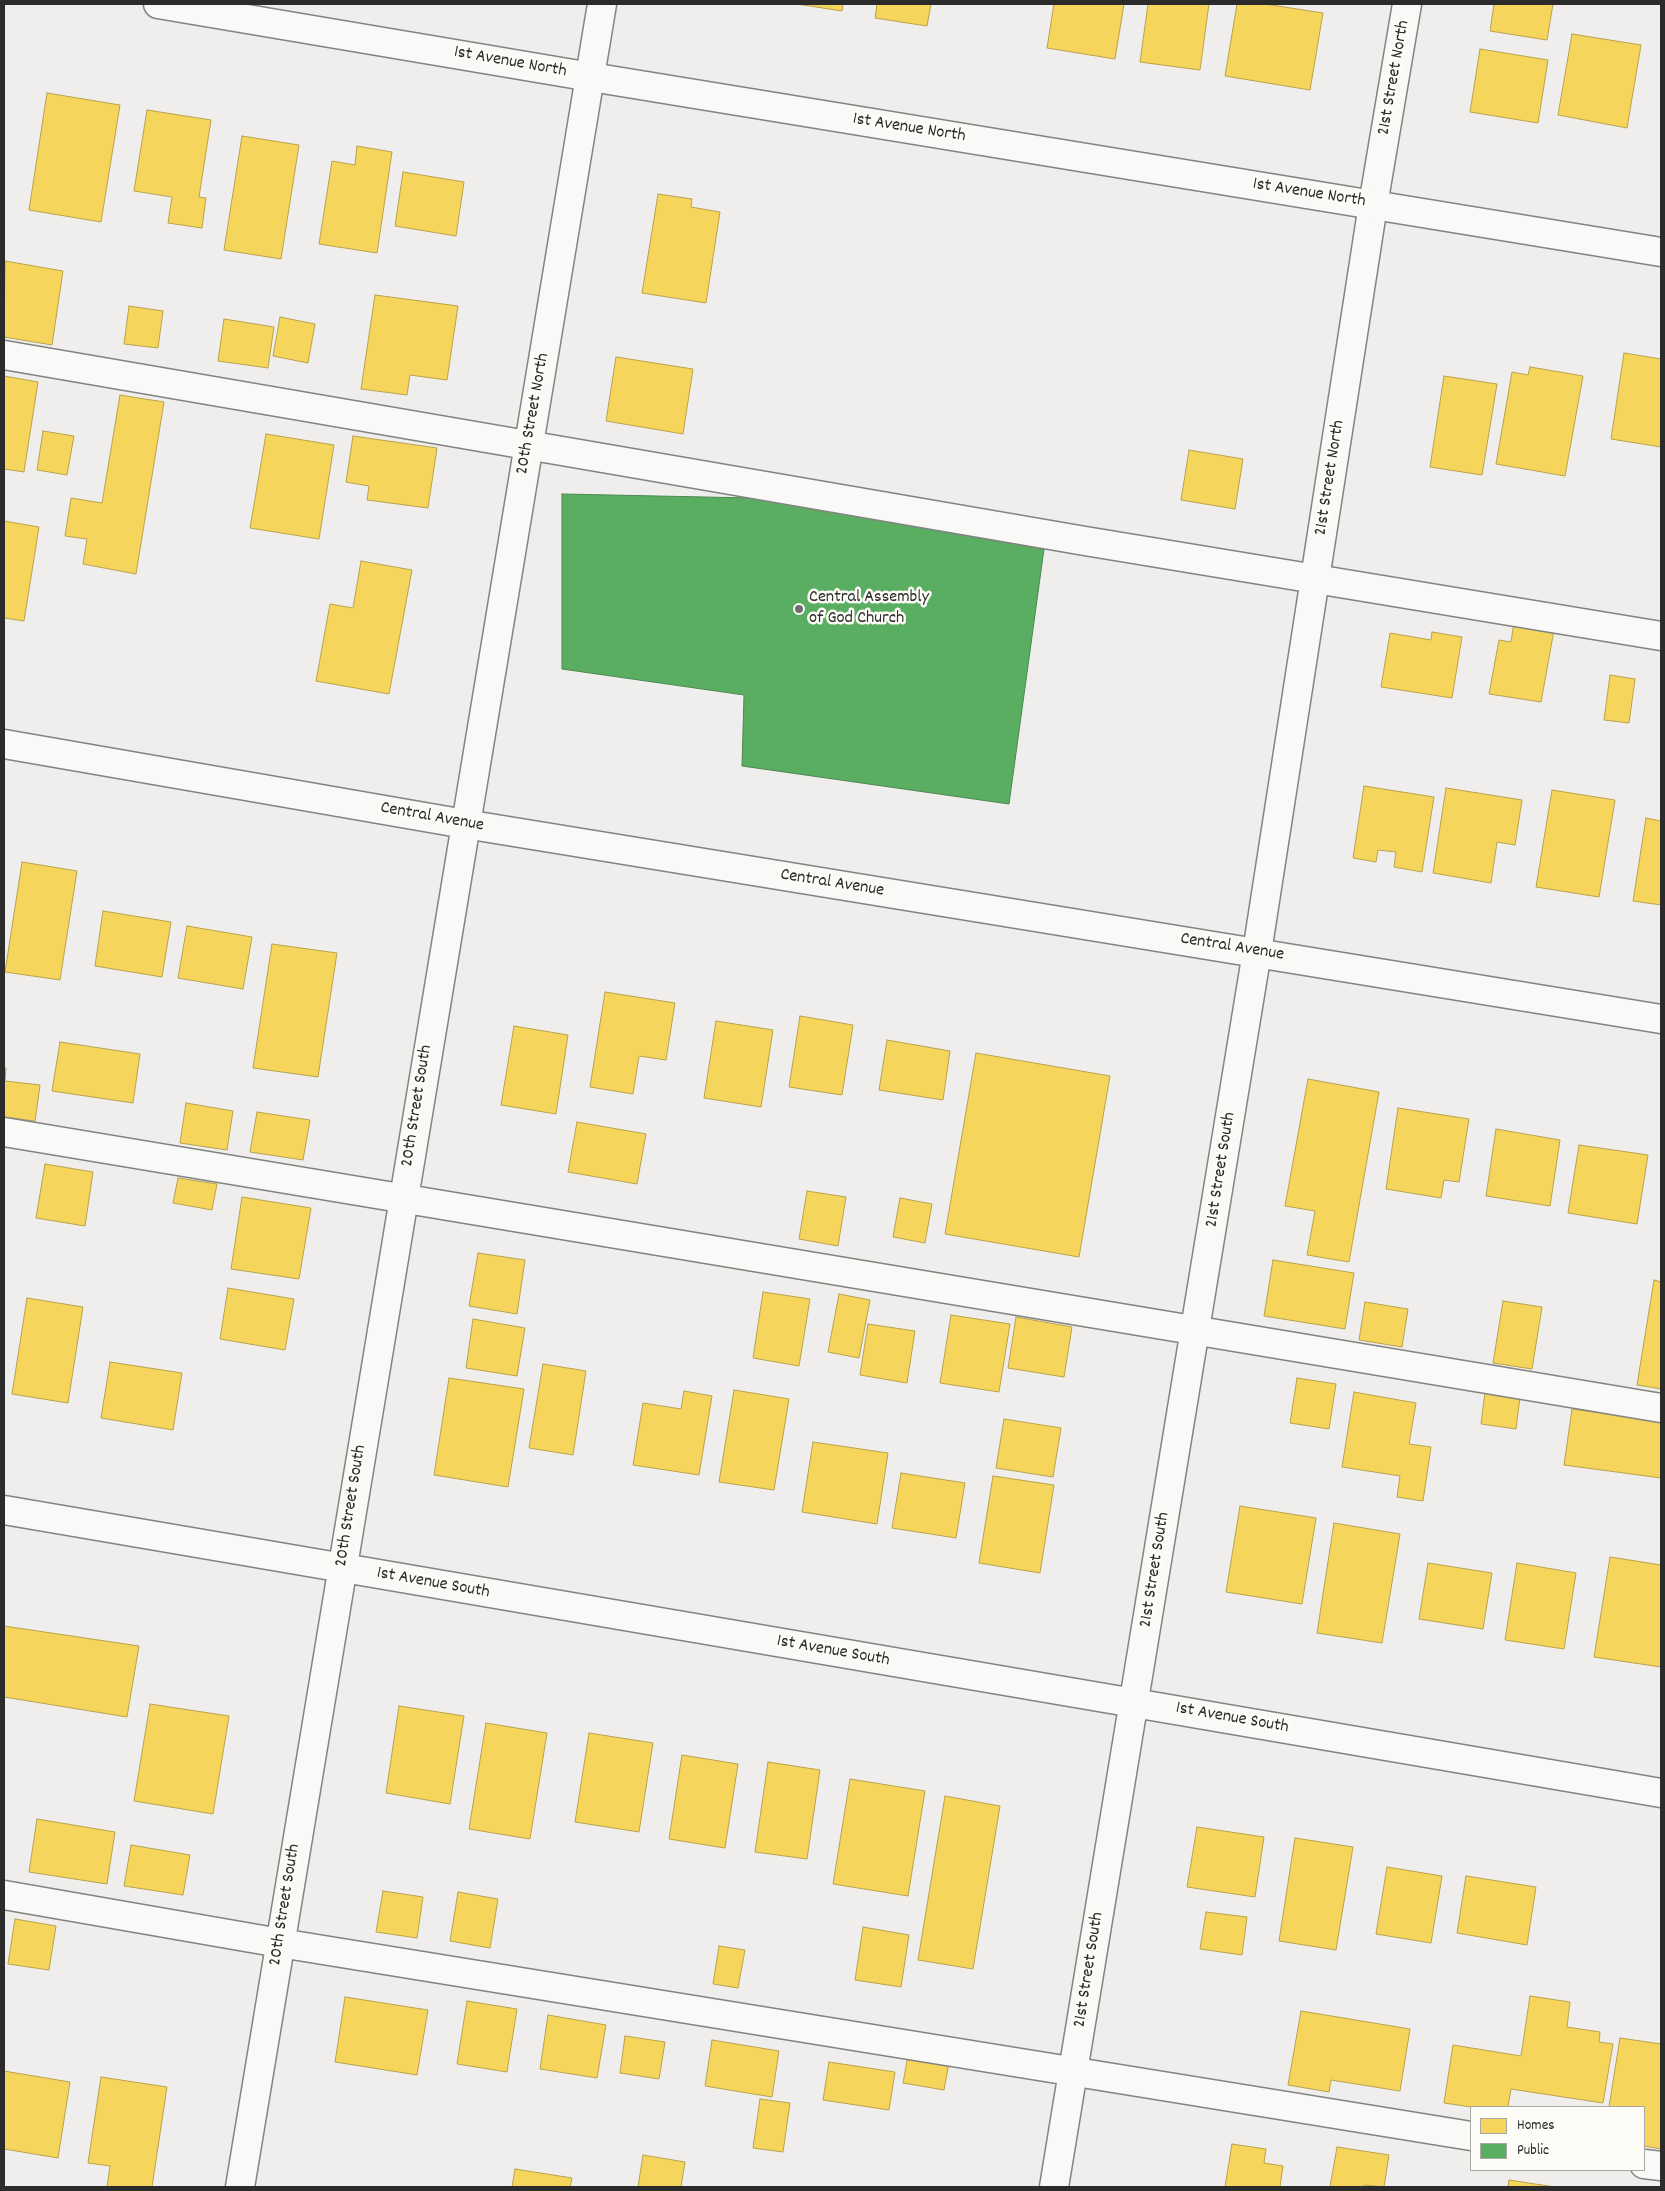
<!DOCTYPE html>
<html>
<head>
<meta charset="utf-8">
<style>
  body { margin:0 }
  #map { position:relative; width:1665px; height:2191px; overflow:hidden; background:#efeeec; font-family:Dekko,sans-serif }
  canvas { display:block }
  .frame { position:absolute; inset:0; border:5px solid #2b2b2b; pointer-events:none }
  .legend { position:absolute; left:1470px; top:2106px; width:175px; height:65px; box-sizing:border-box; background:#fdfcf7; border:1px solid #a9a8a5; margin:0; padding:6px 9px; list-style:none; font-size:15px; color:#2b2b2b }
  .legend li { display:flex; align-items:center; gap:10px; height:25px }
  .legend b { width:25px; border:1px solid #a9a8a5 }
</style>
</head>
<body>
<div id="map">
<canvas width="1665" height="2191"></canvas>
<div class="frame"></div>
<ul class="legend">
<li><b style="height:14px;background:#f6d55c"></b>Homes</li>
<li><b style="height:14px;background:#5aae61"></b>Public</li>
</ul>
</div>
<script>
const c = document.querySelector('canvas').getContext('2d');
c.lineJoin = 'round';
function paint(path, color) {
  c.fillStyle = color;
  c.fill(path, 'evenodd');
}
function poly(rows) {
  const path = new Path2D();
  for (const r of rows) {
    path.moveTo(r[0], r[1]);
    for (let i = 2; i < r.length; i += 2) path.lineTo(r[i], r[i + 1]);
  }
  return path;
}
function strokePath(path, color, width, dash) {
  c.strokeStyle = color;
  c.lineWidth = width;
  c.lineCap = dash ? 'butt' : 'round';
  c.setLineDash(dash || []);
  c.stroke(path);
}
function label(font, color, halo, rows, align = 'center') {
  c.font = font + ' Dekko,sans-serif';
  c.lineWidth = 5;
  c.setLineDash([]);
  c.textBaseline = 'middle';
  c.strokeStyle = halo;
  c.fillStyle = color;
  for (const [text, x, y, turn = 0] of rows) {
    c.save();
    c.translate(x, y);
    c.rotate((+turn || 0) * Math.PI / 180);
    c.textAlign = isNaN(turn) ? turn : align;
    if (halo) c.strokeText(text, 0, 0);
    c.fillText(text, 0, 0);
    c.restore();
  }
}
const homes = poly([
  [797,4,843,4,842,11,797,4],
  [877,4,931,4,927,26,875,18,877,4],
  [1054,4,1124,4,1115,59,1047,48,1054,4],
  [1148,4,1209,4,1200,70,1140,62,1148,4],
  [1237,4,1265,4,1323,13,1310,90,1225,76,1237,4],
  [1494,4,1553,4,1547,40,1490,31,1494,4],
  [1572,34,1641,45,1627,128,1558,115,1572,34],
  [1480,49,1548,60,1538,123,1470,112,1480,49],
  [47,93,120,105,101,222,29,210,47,93],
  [147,110,211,120,199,197,206,198,202,228,168,223,172,197,134,191,147,110],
  [242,136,299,145,281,259,224,250,242,136],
  [357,146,392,152,377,253,319,244,332,161,355,165,357,146],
  [403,172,464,182,456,236,395,226,403,172],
  [658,194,692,199,691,207,720,212,706,303,642,293,658,194],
  [5,261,63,271,52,345,4,337,5,261],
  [375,295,458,306,447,380,410,375,407,395,361,389,375,295],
  [129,306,163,311,158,348,124,344,129,306],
  [280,317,315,324,308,363,273,356,280,317],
  [224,319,274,327,268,368,218,361,224,319],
  [1624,353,1661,359,1661,447,1611,439,1624,353],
  [616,357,693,369,683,434,606,421,616,357],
  [1530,367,1583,376,1565,476,1496,464,1512,372,1528,375,1530,367],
  [4,376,38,382,24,472,4,469,4,376],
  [1444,376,1497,384,1482,475,1430,467,1444,376],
  [120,395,164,402,136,574,83,564,87,539,65,536,71,498,102,503,120,395],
  [43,431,74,436,67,475,37,470,43,431],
  [266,434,334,445,319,539,250,528,266,434],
  [353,436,437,448,428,508,367,500,369,486,346,482,353,436],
  [1189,450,1243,459,1235,509,1181,500,1189,450],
  [4,521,39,527,24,621,4,618,4,521],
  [361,561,412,570,389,694,316,681,330,604,353,608,361,561],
  [1514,622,1554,630,1541,702,1489,694,1499,640,1511,642,1514,622],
  [1432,632,1462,637,1452,698,1381,687,1390,633,1431,640,1432,632],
  [1610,675,1635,679,1629,723,1604,720,1610,675],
  [1364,786,1434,797,1422,872,1394,867,1396,852,1378,850,1376,862,1353,858,1364,786],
  [1446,788,1522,800,1515,845,1497,842,1491,883,1433,873,1446,788],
  [1552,790,1615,800,1599,897,1536,887,1552,790],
  [1646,818,1661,821,1661,905,1633,901,1646,818],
  [22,862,77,871,60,980,5,972,22,862],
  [103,911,171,922,162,977,95,966,103,911],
  [187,926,252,937,243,989,178,978,187,926],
  [272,944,337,953,318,1077,253,1068,272,944],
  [605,992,675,1003,666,1060,639,1056,633,1094,590,1087,605,992],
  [800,1016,853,1025,842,1095,789,1087,800,1016],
  [716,1021,773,1030,761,1107,704,1098,716,1021],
  [514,1026,568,1035,556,1114,501,1105,514,1026],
  [887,1040,950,1051,943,1100,879,1090,887,1040],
  [60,1042,140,1054,133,1103,52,1091,60,1042],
  [976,1053,1110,1076,1079,1257,945,1234,976,1053],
  [4,1068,6,1068,5,1081,40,1085,35,1121,4,1117,4,1068],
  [1308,1079,1379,1092,1349,1262,1307,1255,1315,1211,1285,1206,1308,1079],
  [186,1103,233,1111,227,1150,180,1143,186,1103],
  [1398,1108,1469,1119,1459,1182,1444,1180,1441,1198,1386,1189,1398,1108],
  [257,1112,310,1120,303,1160,250,1152,257,1112],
  [577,1122,646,1134,637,1184,568,1172,577,1122],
  [1496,1129,1560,1140,1550,1206,1486,1196,1496,1129],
  [1579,1145,1648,1155,1637,1224,1568,1213,1579,1145],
  [45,1164,93,1172,85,1226,36,1218,45,1164],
  [178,1178,217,1184,212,1210,173,1203,178,1178],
  [807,1191,846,1197,838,1246,799,1239,807,1191],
  [242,1197,311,1208,299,1279,231,1269,242,1197],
  [900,1198,932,1204,925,1243,893,1237,900,1198],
  [478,1253,525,1260,517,1314,469,1306,478,1253],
  [1273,1260,1354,1273,1345,1329,1264,1316,1273,1260],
  [1654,1280,1661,1282,1661,1389,1637,1385,1654,1280],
  [228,1288,294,1299,285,1350,220,1339,228,1288],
  [763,1292,810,1299,799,1366,753,1358,763,1292],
  [839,1294,870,1300,859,1358,828,1352,839,1294],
  [27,1298,83,1307,68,1403,12,1394,27,1298],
  [1503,1301,1542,1307,1532,1369,1493,1363,1503,1301],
  [1365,1302,1408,1309,1402,1347,1359,1340,1365,1302],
  [951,1315,1010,1324,999,1392,940,1383,951,1315],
  [1016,1317,1072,1327,1064,1377,1008,1368,1016,1317],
  [473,1319,525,1328,517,1376,466,1368,473,1319],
  [868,1324,915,1331,907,1383,860,1375,868,1324],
  [110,1362,182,1373,173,1430,101,1418,110,1362],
  [543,1364,586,1371,573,1455,529,1448,543,1364],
  [449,1378,524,1389,508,1487,434,1475,449,1378],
  [1297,1378,1336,1384,1329,1429,1290,1423,1297,1378],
  [734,1390,789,1399,774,1490,719,1482,734,1390],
  [684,1391,712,1396,699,1475,633,1465,643,1403,681,1409,684,1391],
  [1354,1392,1416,1403,1409,1444,1431,1447,1423,1501,1397,1497,1400,1476,1342,1467,1354,1392],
  [1485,1392,1520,1397,1516,1429,1481,1424,1485,1392],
  [1572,1409,1661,1421,1661,1478,1564,1465,1572,1409],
  [1004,1419,1061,1428,1053,1477,996,1468,1004,1419],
  [813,1442,888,1453,877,1524,802,1512,813,1442],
  [901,1473,965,1483,956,1538,892,1528,901,1473],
  [993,1476,1054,1485,1040,1573,979,1563,993,1476],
  [1240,1506,1316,1518,1302,1604,1226,1592,1240,1506],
  [1334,1523,1400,1534,1382,1643,1317,1633,1334,1523],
  [1610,1557,1661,1565,1661,1667,1594,1657,1610,1557],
  [1428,1563,1492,1573,1483,1629,1419,1619,1428,1563],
  [1517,1563,1576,1573,1564,1649,1505,1640,1517,1563],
  [4,1626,139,1646,127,1717,4,1697,4,1626],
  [150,1704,229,1716,213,1814,134,1801,150,1704],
  [399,1706,464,1716,450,1804,386,1793,399,1706],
  [486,1723,547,1733,530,1839,469,1829,486,1723],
  [589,1733,653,1743,639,1832,575,1822,589,1733],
  [682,1755,738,1764,725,1848,669,1839,682,1755],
  [768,1762,820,1770,807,1859,755,1852,768,1762],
  [850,1779,925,1791,908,1896,833,1884,850,1779],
  [945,1796,1000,1806,973,1969,918,1960,945,1796],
  [37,1819,115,1832,107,1884,29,1872,37,1819],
  [1197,1827,1264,1837,1255,1897,1187,1887,1197,1827],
  [1295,1838,1353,1847,1336,1950,1279,1941,1295,1838],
  [131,1845,190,1855,183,1895,124,1886,131,1845],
  [1387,1867,1442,1876,1431,1943,1376,1934,1387,1867],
  [1466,1876,1536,1887,1527,1945,1457,1933,1466,1876],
  [383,1891,423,1897,417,1938,376,1932,383,1891],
  [458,1892,498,1899,490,1948,450,1941,458,1892],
  [1206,1912,1247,1917,1242,1955,1200,1949,1206,1912],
  [15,1919,56,1926,49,1970,8,1964,15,1919],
  [863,1927,909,1935,901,1987,855,1980,863,1927],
  [719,1946,745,1950,738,1988,713,1984,719,1946],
  [1530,1996,1570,2002,1567,2027,1600,2032,1599,2042,1613,2044,1603,2103,1511,2089,1508,2107,1471,2107,1444,2103,1453,2045,1521,2056,1530,1996],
  [345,1997,428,2010,417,2075,335,2062,345,1997],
  [467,2001,517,2009,507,2072,457,2064,467,2001],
  [1301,2011,1410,2029,1400,2091,1331,2080,1329,2092,1288,2085,1301,2011],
  [548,2015,606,2025,597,2078,540,2069,548,2015],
  [625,2036,665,2042,659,2079,620,2073,625,2036],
  [1620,2038,1661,2044,1661,2149,1644,2146,1644,2107,1609,2107,1620,2038],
  [712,2040,779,2051,772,2097,705,2086,712,2040],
  [908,2055,949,2063,944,2090,903,2083,908,2055],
  [829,2062,895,2072,889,2110,823,2100,829,2062],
  [4,2071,70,2082,58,2158,4,2149,4,2071],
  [101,2077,167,2087,152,2187,107,2187,110,2166,88,2163,101,2077],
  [760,2099,790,2103,783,2152,753,2148,760,2099],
  [1232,2144,1266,2149,1264,2163,1283,2166,1280,2187,1225,2187,1232,2144],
  [1337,2147,1389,2155,1384,2187,1364,2185,1364,2187,1330,2187,1337,2147],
  [643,2155,685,2162,681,2187,638,2187,643,2155],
  [515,2169,572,2178,570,2187,512,2187,515,2169],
  [1509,2180,1555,2187,1508,2187,1509,2180]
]);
paint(homes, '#f6d55c');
strokePath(homes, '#b9a24d', 1);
const public = poly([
  [562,494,752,498,1044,549,1009,804,742,766,744,695,562,669,562,494]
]);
paint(public, '#5aae61');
strokePath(public, '#4c8751', 1);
const minor = poly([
  [4,355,1085,541,1661,636],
  [4,744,465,824,1661,1019],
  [4,1132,1661,1408],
  [4,1510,1661,1793],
  [4,1895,280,1943,1471,2136],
  [1644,2164,1661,2166],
  [240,2187,602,4],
  [1054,2187,1257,952,1373,205,1407,4]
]);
const major = poly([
  [158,4,591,77,1661,252]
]);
strokePath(minor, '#838382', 31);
strokePath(major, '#838382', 31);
strokePath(minor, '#f9f9f7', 28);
strokePath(major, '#f9f9f7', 28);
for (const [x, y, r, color] of [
  [799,609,5,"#706f6f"]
]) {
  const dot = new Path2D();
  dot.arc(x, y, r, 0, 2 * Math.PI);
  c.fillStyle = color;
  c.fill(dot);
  strokePath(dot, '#fdfcf7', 2);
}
label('18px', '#2b2b2b', '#fdfcf7', [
  ["1st Avenue North",510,63,10],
  ["21st Street North",1395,78,-80],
  ["1st Avenue North",909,129,9],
  ["1st Avenue North",1309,194,9],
  ["20th Street North",534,414,-80],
  ["21st Street North",1331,478,-81],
  ["Central Avenue",432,818,10],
  ["Central Avenue",832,884,9],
  ["Central Avenue",1232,948,9],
  ["20th Street South",418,1106,-81],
  ["21st Street South",1222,1170,-81],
  ["20th Street South",352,1506,-81],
  ["21st Street South",1156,1570,-81],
  ["1st Avenue South",433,1584,10],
  ["1st Avenue South",833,1652,10],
  ["1st Avenue South",1232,1719,10],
  ["20th Street South",286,1905,-81],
  ["21st Street South",1090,1970,-81]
]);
label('18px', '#2b2b2b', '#fdfcf7', [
  ["Central Assembly",809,599],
  ["of God Church",809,620]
], 'left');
</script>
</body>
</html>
